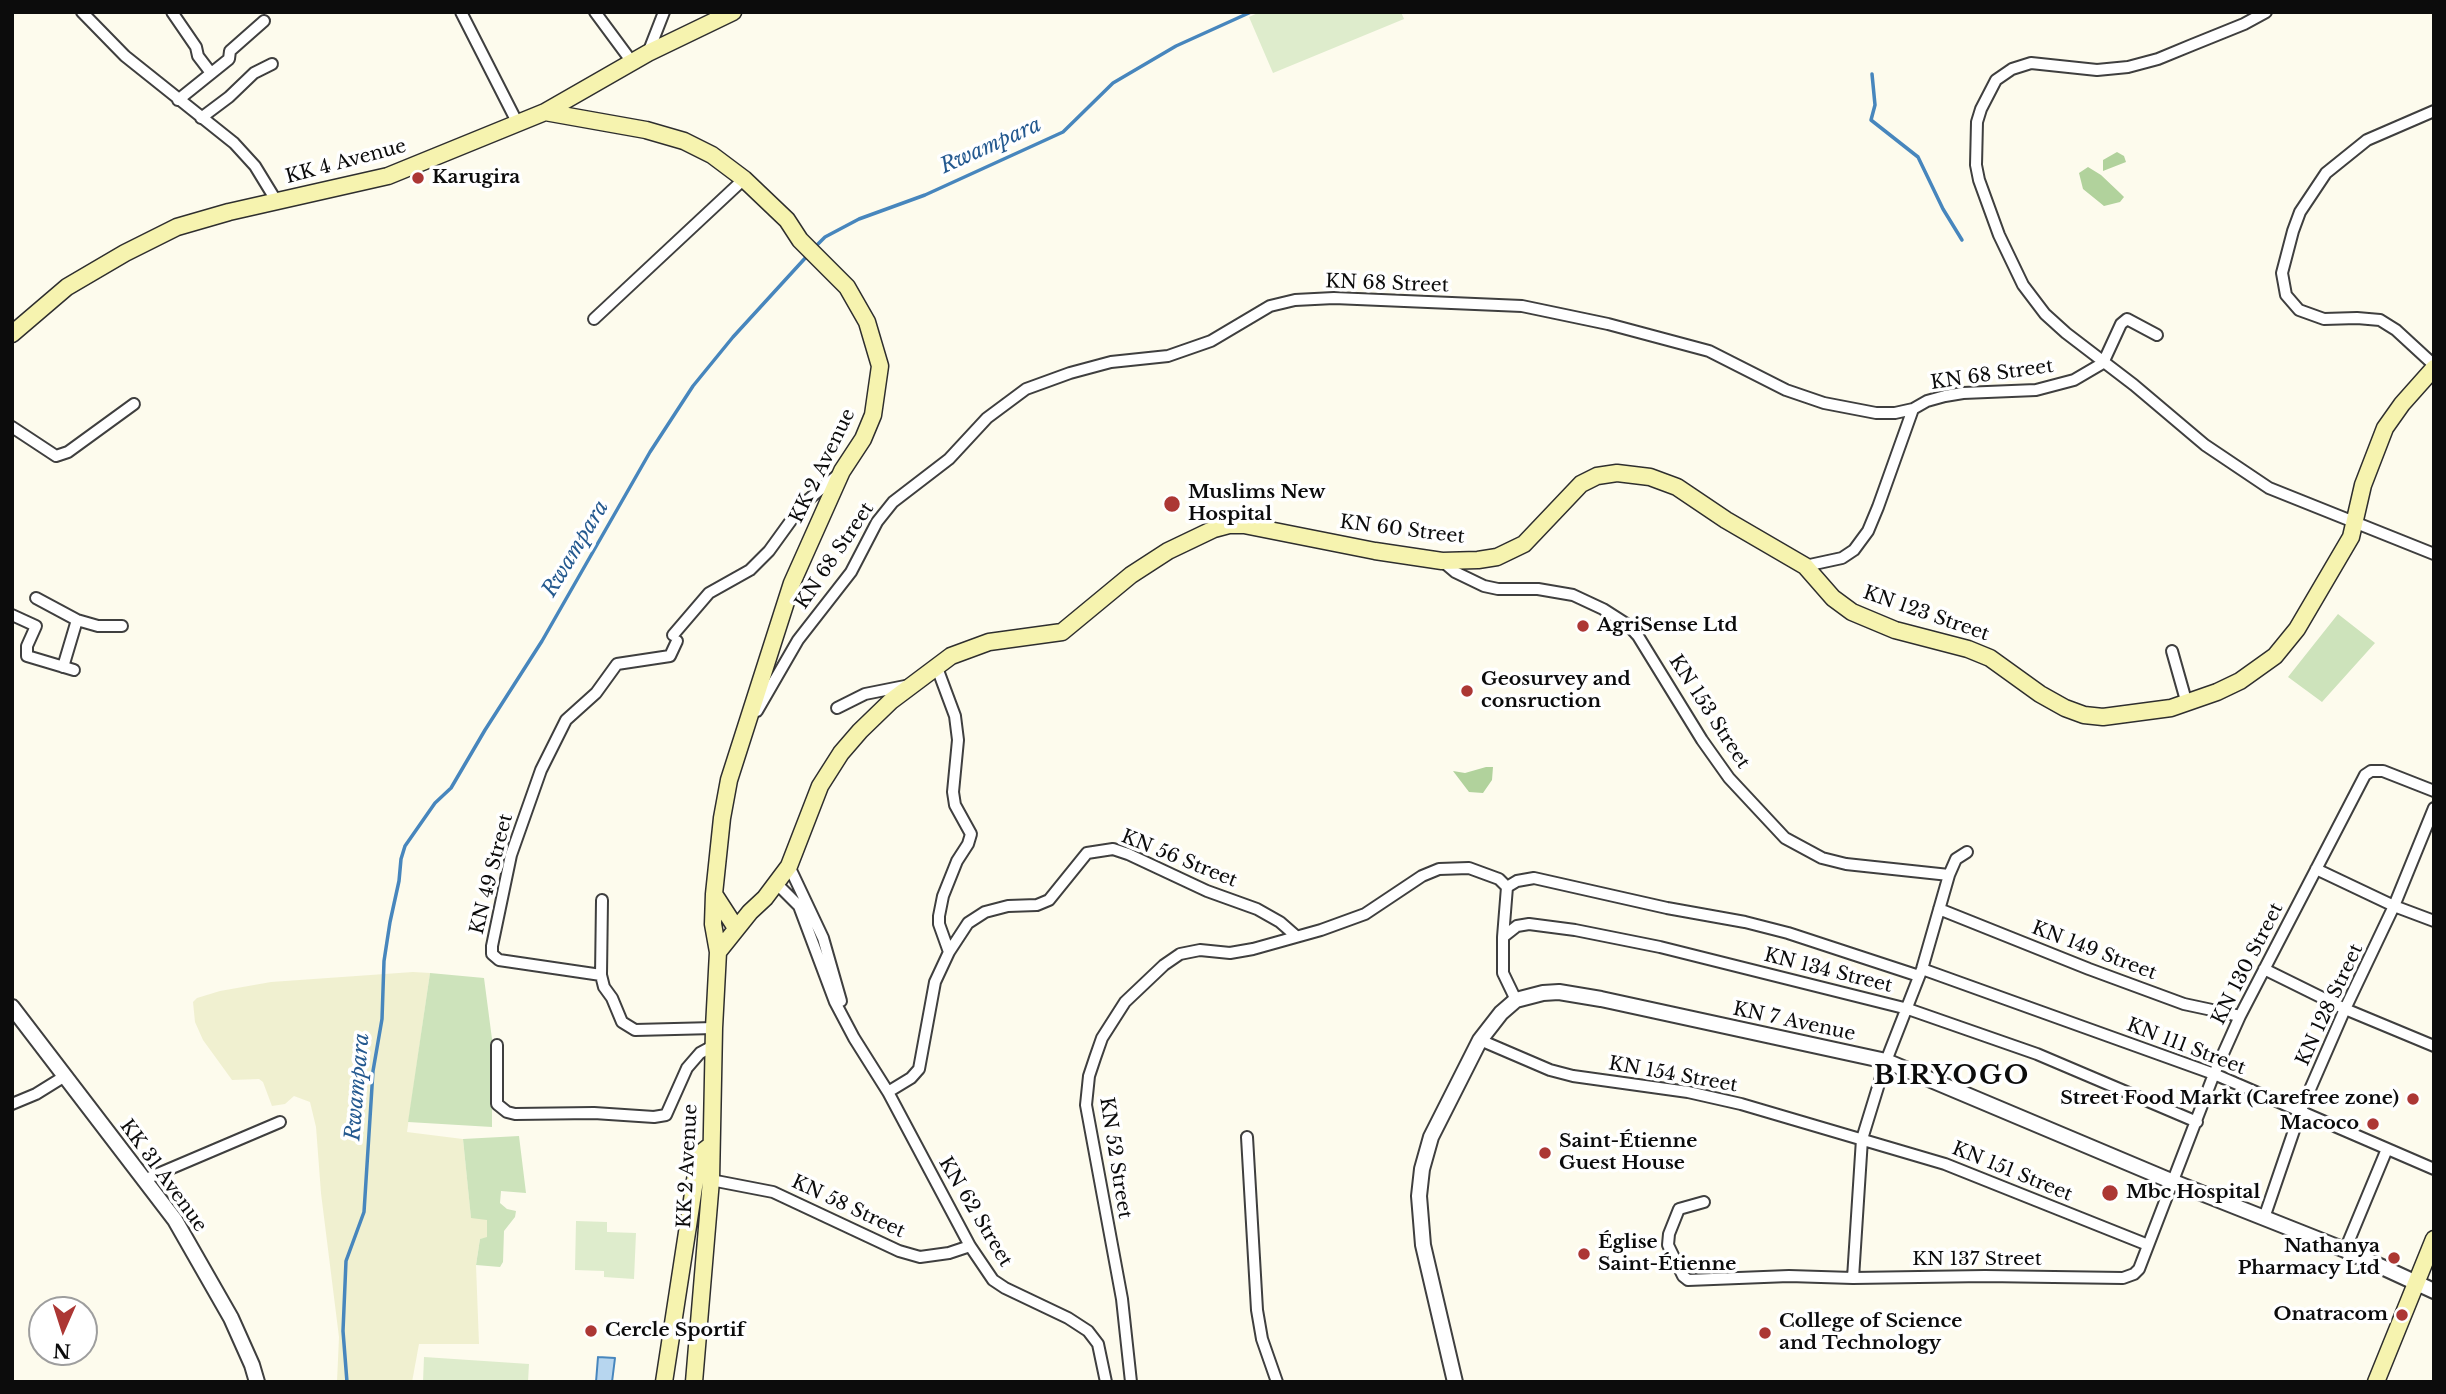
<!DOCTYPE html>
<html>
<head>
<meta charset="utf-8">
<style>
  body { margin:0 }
  #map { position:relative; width:2446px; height:1394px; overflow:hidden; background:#fdfbed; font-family:"Libre Baskerville",serif }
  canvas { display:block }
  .frame { position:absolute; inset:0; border:14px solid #0c0c0c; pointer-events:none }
  .north { position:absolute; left:28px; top:1296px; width:70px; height:70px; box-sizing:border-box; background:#fff; border:2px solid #9e9e9e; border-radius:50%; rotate:183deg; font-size:19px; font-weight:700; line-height:28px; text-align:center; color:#0c0c0c }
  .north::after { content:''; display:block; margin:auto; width:24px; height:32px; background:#ac3734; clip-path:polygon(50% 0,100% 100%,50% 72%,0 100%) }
</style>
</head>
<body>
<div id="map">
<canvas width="2446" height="1394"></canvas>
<div class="frame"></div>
<div class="north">N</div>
</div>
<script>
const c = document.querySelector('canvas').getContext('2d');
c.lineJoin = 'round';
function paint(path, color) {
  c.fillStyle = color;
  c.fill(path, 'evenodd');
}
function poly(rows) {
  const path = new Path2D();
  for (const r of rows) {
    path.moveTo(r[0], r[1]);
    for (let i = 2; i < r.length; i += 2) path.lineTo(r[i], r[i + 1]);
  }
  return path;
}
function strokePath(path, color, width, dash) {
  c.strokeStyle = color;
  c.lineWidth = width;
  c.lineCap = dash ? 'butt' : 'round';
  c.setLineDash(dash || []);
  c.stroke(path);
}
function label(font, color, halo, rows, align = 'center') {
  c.font = font + ' "Libre Baskerville",serif';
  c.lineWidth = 7;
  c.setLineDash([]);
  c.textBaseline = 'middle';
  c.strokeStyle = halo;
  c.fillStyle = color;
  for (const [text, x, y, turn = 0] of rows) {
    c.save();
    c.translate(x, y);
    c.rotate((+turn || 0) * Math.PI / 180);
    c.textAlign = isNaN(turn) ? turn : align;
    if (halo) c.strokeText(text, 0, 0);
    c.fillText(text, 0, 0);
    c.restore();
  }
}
paint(poly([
  [413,972,430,973,407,1132,463,1139,471,1217,487,1219,488,1238,480,1239,476,1265,479,1344,419,1344,412,1382,337,1382,339,1337,321,1193,316,1127,310,1102,294,1096,285,1104,272,1106,263,1082,259,1079,232,1080,203,1040,195,1022,193,1002,197,998,220,991,271,982]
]), '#f0f0d0');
paint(poly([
  [2338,614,2375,643,2322,702,2288,677],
  [430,973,484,978,492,1039,492,1127,408,1122],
  [519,1136,526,1193,501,1191,500,1203,507,1209,516,1211,515,1217,504,1231,503,1262,500,1267,476,1265,480,1239,487,1237,487,1220,471,1218,463,1139]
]), '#cde3bb');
paint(poly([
  [2117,152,2124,156,2126,162,2103,171,2103,160],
  [2088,167,2101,175,2120,193,2124,197,2120,202,2104,206,2083,189,2079,173],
  [1486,767,1493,767,1492,780,1483,793,1469,792,1453,771,1465,773]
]), '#b1d29c');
paint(poly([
  [1260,12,1401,12,1404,19,1273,73,1249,17],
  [576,1221,607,1222,607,1232,636,1233,634,1279,604,1277,604,1271,575,1270],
  [424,1357,529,1364,528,1382,423,1382]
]), '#deeccc');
const water = poly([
  [598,1357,615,1358,612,1382,596,1382,598,1357]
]);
paint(water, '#b7d6ef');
strokePath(water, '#4786bd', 2);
strokePath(poly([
  [1872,74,1875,105,1871,120,1918,157,1943,209,1962,240],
  [813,249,825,237,859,219,925,195,1063,132,1113,83,1176,46,1251,12],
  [347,1382,343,1331,346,1261,364,1212,373,1071,382,1019,384,961,390,922,399,881,401,859,405,846,435,803,451,788,485,730,542,641,650,452,693,386,733,337,808,255]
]), '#4786bd', 3.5);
const minor = poly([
  [82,12,125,56,234,143,255,166,277,202],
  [172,12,196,47,198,56,211,73],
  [461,12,517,122],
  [595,12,632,62],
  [2266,12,2244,24,2192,45,2158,59,2128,67,2097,70,2031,63,2012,69,1996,80,1981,109,1977,122,1976,165,1979,180,1999,235,2023,285,2045,314,2066,333,2134,385,2205,445,2269,488,2434,554],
  [648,53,664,12],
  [178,100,229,59,230,51,264,21],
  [2434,111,2367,140,2326,173,2300,212,2293,231,2282,273,2286,295,2299,310,2324,319,2357,318,2380,320,2396,330,2434,365],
  [201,118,229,97,254,73,272,64],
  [594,319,744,179],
  [12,427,56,456,68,452,134,404],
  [1442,561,1455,572,1484,586,1498,589,1538,589,1573,595,1603,609,1628,625,1638,636,1702,740,1729,778,1785,838,1822,858,1846,864,1949,875],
  [1805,566,1842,558,1854,550,1868,531,1878,507,1913,409],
  [36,598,77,620,98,626,122,626],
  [12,615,36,626,27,646,27,656,74,670],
  [673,635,709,593,750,570,769,551,803,504,840,473],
  [677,641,670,656,617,664,596,693,566,720,541,770,511,855,492,946,492,954,499,960,601,975,604,987,612,998,622,1022,635,1030,714,1028],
  [2172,651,2187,704],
  [936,665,955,716,958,740,953,792,955,805,971,834,968,844,957,861,943,896,939,916,939,924,949,952],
  [63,667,77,620],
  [837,708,865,694,910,685],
  [757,711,798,640,851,572,877,522,893,502,949,459,987,418,1026,389,1070,373,1111,362,1168,356,1211,341,1270,306,1295,300,1334,298,1522,306,1608,324,1709,351,1786,390,1824,403,1876,413,1895,413,1913,409,1927,401,1945,396,1963,393,2036,390,2074,380,2103,363,2121,324,2127,319,2157,335],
  [789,866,823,938,841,1001],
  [2316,869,2394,906,2434,921],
  [776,883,799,906,835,1002,854,1038,888,1092,970,1246,993,1280,1005,1288,1068,1318,1088,1331,1098,1344,1106,1382],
  [1507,887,1517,881,1534,878,1667,908,1745,922,1788,933,1919,976],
  [1939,909,2089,969,2184,1004,2240,1016],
  [1922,969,2214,1074,2434,1169],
  [2264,969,2345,1009,2434,1046],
  [601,975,602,900],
  [1516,1000,1503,973,1503,937,1517,926,1529,924,1575,930,1660,947,1908,1009,2037,1054,2197,1122],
  [1480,1040,1550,1070,1573,1076,1688,1092,1741,1104,1945,1164,2148,1245],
  [497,1045,497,1104,507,1112,515,1114,594,1113,654,1117,666,1115,687,1068,700,1053,713,1046],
  [888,1092,911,1078,919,1069,935,982,949,952,968,923,985,912,1008,906,1037,905,1049,900,1087,853,1113,849,1128,854,1207,891,1257,909,1280,922,1296,936],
  [12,1104,36,1094,65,1076],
  [1247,1137,1257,1310,1262,1339,1277,1382],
  [146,1179,280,1122],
  [711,1180,773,1192,899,1251,920,1257,949,1253,970,1246],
  [1704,1202,1679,1209,1669,1234,1668,1245,1683,1276,1688,1280,1789,1276,1853,1278,1985,1276,2123,1278,2134,1274,2139,1269,2214,1074,2240,1016,2365,775,2371,771,2383,771,2434,791],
  [2264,1218,2301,1110,2345,1009,2394,906,2434,808],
  [2345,1250,2387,1149],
  [1853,1278,1862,1139,1886,1061,1922,969,1949,875,1956,859,1967,852],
  [1131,1382,1122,1299,1086,1105,1089,1076,1095,1058,1102,1038,1125,1002,1164,965,1180,954,1200,950,1230,953,1253,949,1321,930,1365,914,1422,876,1439,869,1469,868,1499,879,1507,887,1503,937]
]);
const tertiary = poly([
  [12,1007,175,1220,231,1318,252,1365,257,1382],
  [1455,1382,1423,1245,1419,1196,1422,1169,1431,1137,1480,1040,1501,1013,1516,1000,1543,993,1559,992,1601,999,1886,1061,2171,1181,2345,1250,2434,1291]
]);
const secondary = poly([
  [545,112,646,130,684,141,712,155,744,179,787,220,800,240,847,287,867,322,880,366,873,415,863,439,842,471,792,583,729,780,722,818,714,894,713,924,718,952],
  [12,334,67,287,125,253,177,227,229,212,388,176,545,112,648,53,733,12],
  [714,894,736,928],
  [664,1382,696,1174,702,1152,711,1145],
  [694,1382,711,1180,714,1028,718,952,750,912,765,898,789,866,820,786,841,753,860,731,891,701,951,656,989,642,1062,632,1131,575,1168,551,1214,529,1229,525,1244,525,1375,551,1442,561,1478,560,1497,557,1524,544,1581,484,1597,476,1617,473,1650,477,1677,487,1726,520,1805,566,1833,598,1852,612,1895,630,1968,649,1990,658,2040,694,2065,708,2084,715,2103,717,2171,708,2217,692,2240,681,2275,656,2297,629,2351,537,2363,485,2385,428,2402,404,2434,368],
  [2376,1382,2434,1239]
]);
strokePath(minor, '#3f3f3f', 14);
strokePath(tertiary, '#3f3f3f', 18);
strokePath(secondary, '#2e2e2e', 19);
strokePath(minor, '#fff', 10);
strokePath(tertiary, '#fff', 14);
strokePath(secondary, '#f6f3af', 16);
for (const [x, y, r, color] of [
  [418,178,7,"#ac3734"],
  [1172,504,9,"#ac3734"],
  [1583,626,7,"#ac3734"],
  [1467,691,7,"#ac3734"],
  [2413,1099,7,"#ac3734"],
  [2373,1124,7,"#ac3734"],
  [1545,1153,7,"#ac3734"],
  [2110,1193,9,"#ac3734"],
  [1584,1254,7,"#ac3734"],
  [2394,1258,7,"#ac3734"],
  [2402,1315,7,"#ac3734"],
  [591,1331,7,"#ac3734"],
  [1765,1333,7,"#ac3734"]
]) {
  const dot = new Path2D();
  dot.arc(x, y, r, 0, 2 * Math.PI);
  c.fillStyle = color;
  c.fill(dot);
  strokePath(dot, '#fff', 2.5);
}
label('19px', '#0c0c0c', '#fff', [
  ["KK 4 Avenue",346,162,-15],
  ["KN 68 Street",1387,284,2],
  ["KN 68 Street",1992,375,-8],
  ["KK 2 Avenue",823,466,-64],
  ["KN 60 Street",1402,530,7],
  ["KN 68 Street",835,556,-56],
  ["KN 123 Street",1926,614,19],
  ["KN 153 Street",1709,712,57],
  ["KN 56 Street",1179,859,22],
  ["KN 49 Street",492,874,-76],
  ["KN 149 Street",2094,951,21],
  ["KN 130 Street",2248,964,-63],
  ["KN 134 Street",1828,971,14],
  ["KN 128 Street",2330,1005,-65],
  ["KN 7 Avenue",1794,1022,12],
  ["KN 111 Street",2186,1047,21],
  ["KN 154 Street",1673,1075,10],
  ["KN 52 Street",1115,1158,81],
  ["KK 2 Avenue",688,1166,-87],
  ["KN 151 Street",2012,1172,22],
  ["KK 31 Avenue",163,1176,54],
  ["KN 58 Street",848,1207,25],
  ["KN 62 Street",975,1212,59],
  ["KN 137 Street",1977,1260]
]);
label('bold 19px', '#0c0c0c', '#fff', [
  ["Karugira",432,178],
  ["Muslims New",1188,493],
  ["Hospital",1188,515],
  ["AgriSense Ltd",1597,626],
  ["Geosurvey and",1481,680],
  ["consruction",1481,702],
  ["Street Food Markt (Carefree zone)",2399,1099,"right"],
  ["Macoco",2359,1124,"right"],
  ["Saint-Étienne",1559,1142],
  ["Guest House",1559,1164],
  ["Mbc Hospital",2126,1193],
  ["Église",1598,1243],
  ["Saint-Étienne",1598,1265],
  ["Nathanya",2380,1247,"right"],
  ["Pharmacy Ltd",2380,1269,"right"],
  ["Onatracom",2388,1315,"right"],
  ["College of Science",1779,1322],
  ["and Technology",1779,1344],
  ["Cercle Sportif",605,1331]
], 'left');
label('italic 21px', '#24598f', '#fff', [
  ["Rwampara",991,146,-24],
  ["Rwampara",576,549,-59],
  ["Rwampara",358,1087,-85]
]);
c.letterSpacing = '2px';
label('bold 26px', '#0c0c0c', '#fff', [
  ["BIRYOGO",1952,1077]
]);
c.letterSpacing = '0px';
</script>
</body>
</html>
